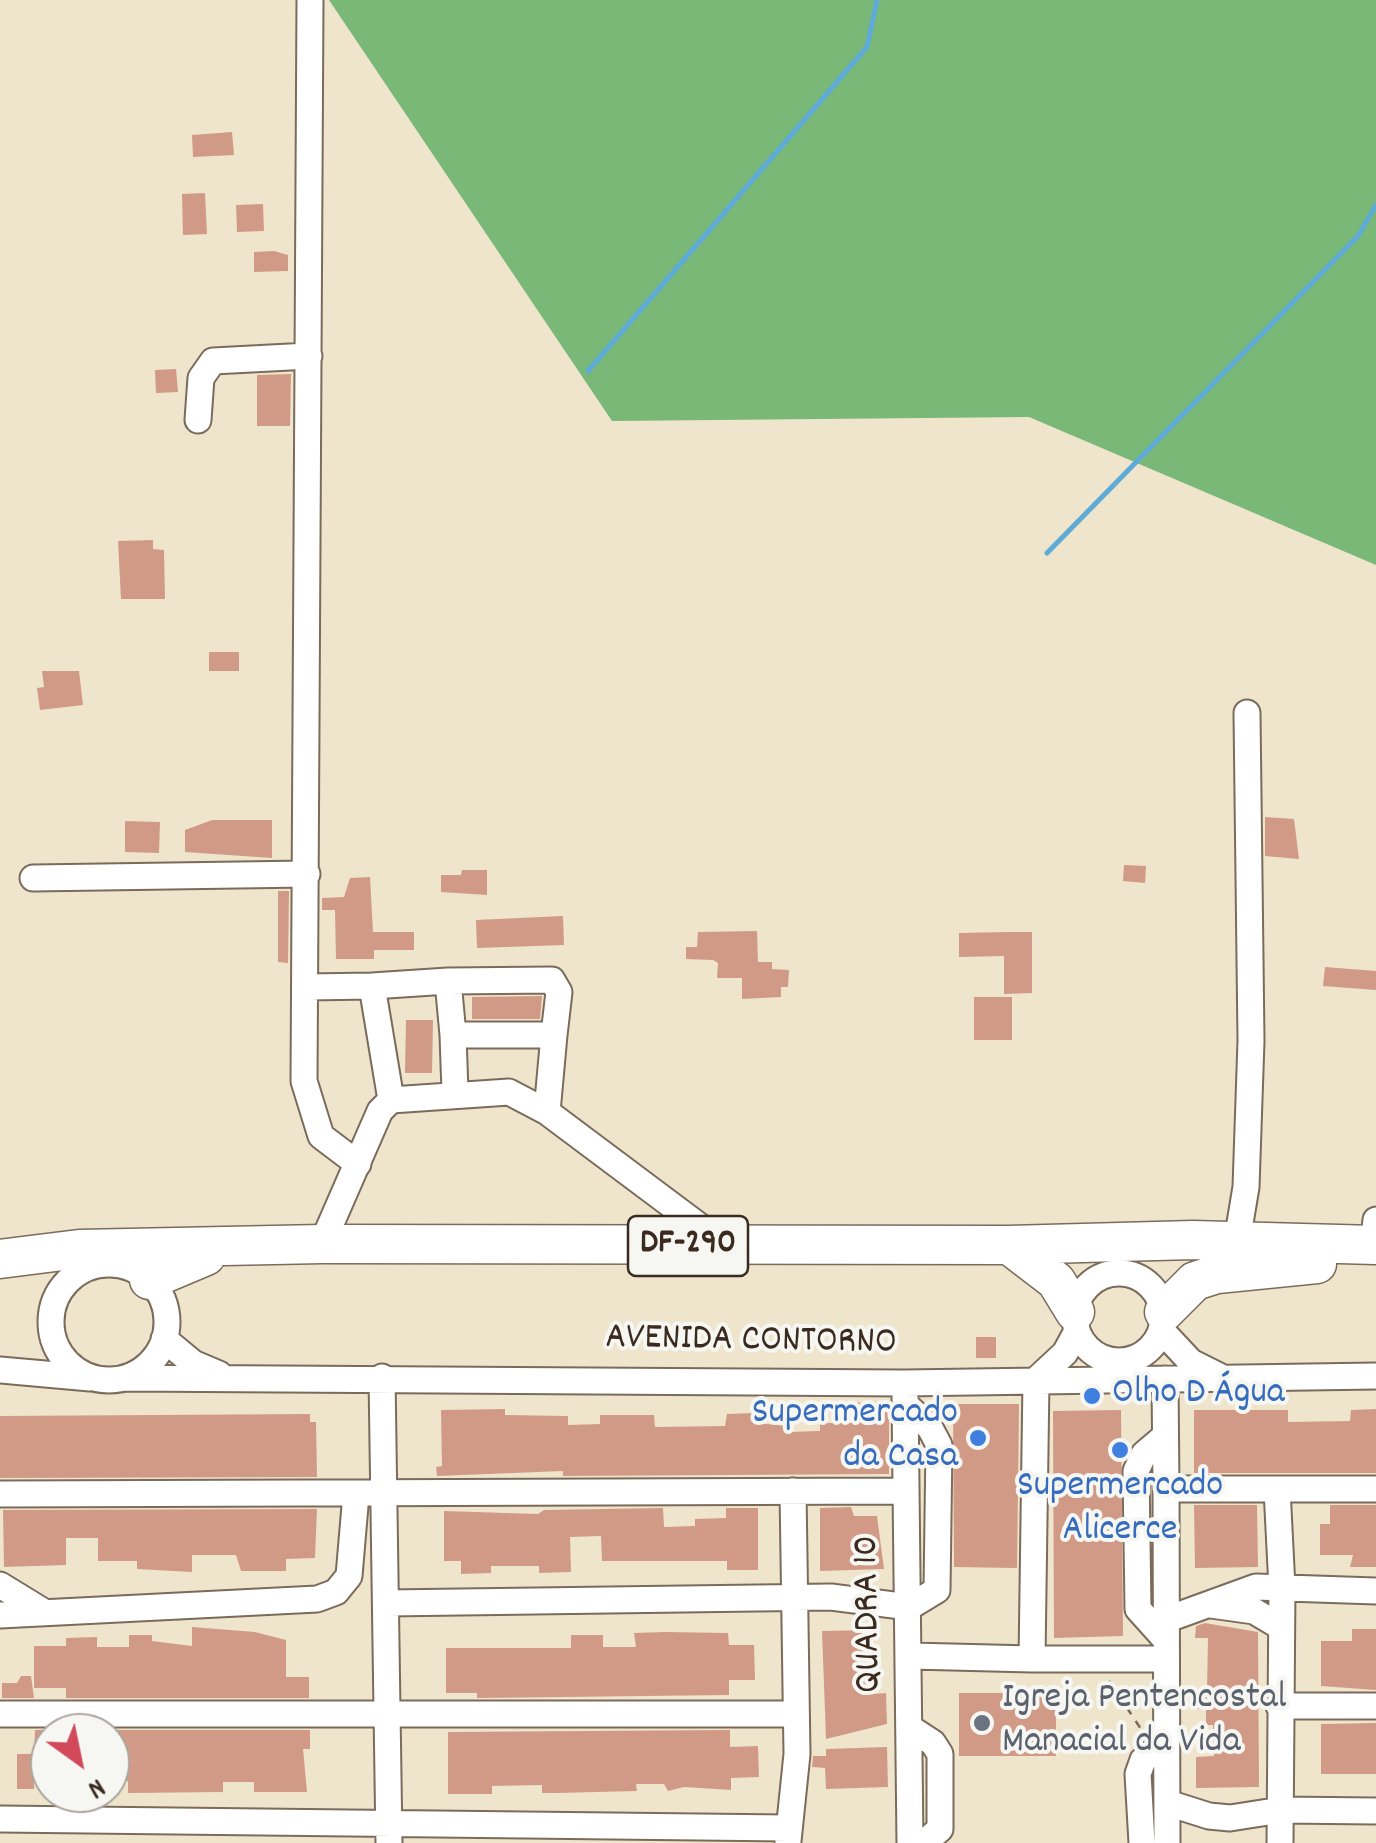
<!DOCTYPE html>
<html>
<head>
<meta charset="utf-8">
<style>
  body { margin:0 }
  #map { position:relative; width:1376px; height:1843px; overflow:hidden; background:#efe5cc; font-family:Dekko,sans-serif }
  canvas { display:block }
  .north { position:absolute; left:30px; top:1713px; width:100px; height:100px; box-sizing:border-box; background:#f6f6f2; border:2px solid #aba49d; border-radius:50%; rotate:147deg; font-size:28px; font-weight:700; line-height:40px; text-align:center; color:#3b2a1e }
  .north::after { content:''; display:block; margin:auto; width:35px; height:45px; background:#d1495b; clip-path:polygon(50% 0,100% 100%,50% 72%,0 100%) }
</style>
</head>
<body>
<div id="map">
<canvas width="1376" height="1843"></canvas>
<div class="north">N</div>
</div>
<script>
const c = document.querySelector('canvas').getContext('2d');
c.lineJoin = 'round';
function paint(path, color) {
  c.fillStyle = color;
  c.fill(path, 'evenodd');
}
function poly(rows) {
  const path = new Path2D();
  for (const r of rows) {
    if (r.length === 3) {
      path.moveTo(r[0] + r[2], r[1]);
      path.arc(r[0], r[1], r[2], 0, 2 * Math.PI);
      continue;
    }
    path.moveTo(r[0], r[1]);
    for (let i = 2; i < r.length; i += 2) path.lineTo(r[i], r[i + 1]);
  }
  return path;
}
function strokePath(path, color, width, dash) {
  c.strokeStyle = color;
  c.lineWidth = width;
  c.lineCap = dash ? 'butt' : 'round';
  c.setLineDash(dash || []);
  c.stroke(path);
}
function label(font, color, halo, rows, align = 'center') {
  c.font = font + ' Dekko,sans-serif';
  c.lineWidth = 8;
  c.setLineDash([]);
  c.textBaseline = 'middle';
  c.strokeStyle = halo;
  c.fillStyle = color;
  for (const [text, x, y, turn = 0] of rows) {
    c.save();
    c.translate(x, y);
    c.rotate((+turn || 0) * Math.PI / 180);
    c.textAlign = isNaN(turn) ? turn : align;
    if (halo) c.strokeText(text, 0, 0);
    c.fillText(text, 0, 0);
    c.restore();
  }
}
paint(poly([
  [329,0,1376,0,1376,565,1029,417,612,421]
]), '#7ab878');
strokePath(poly([
  [588,371,867,47,877,0],
  [1047,553,1358,236,1376,205]
]), '#5eabd7', 5);
paint(poly([
  [232,132,234,155,193,157,192,135],
  [205,193,207,234,183,235,182,194],
  [263,204,264,231,237,232,236,205],
  [274,251,288,255,288,271,254,272,254,252],
  [176,369,178,392,156,393,155,370],
  [291,374,290,426,257,426,257,375],
  [153,540,153,549,164,550,165,599,121,599,118,541],
  [209,652,239,652,239,671,209,671],
  [42,671,79,671,83,705,40,710,37,688,44,687],
  [1265,817,1294,819,1299,859,1265,856],
  [212,820,272,820,272,858,185,852,185,830],
  [125,821,160,822,159,853,125,852],
  [1124,865,1146,866,1145,883,1123,881],
  [462,870,487,870,487,895,441,892,441,875,461,875],
  [370,877,373,932,414,932,414,950,374,950,374,959,336,959,335,910,322,910,322,898,344,897,350,878],
  [278,891,289,891,288,963,278,962],
  [563,916,564,945,477,948,476,920],
  [757,931,758,962,772,962,772,969,789,970,788,987,781,987,781,997,742,999,742,978,717,978,718,963,713,960,686,959,686,947,697,947,698,932],
  [1009,932,1032,932,1032,993,1004,994,1004,956,959,957,959,933],
  [1325,967,1376,971,1376,990,1323,986],
  [542,996,540,1019,472,1019,472,997],
  [974,997,1012,997,1012,1040,974,1040],
  [406,1020,433,1020,432,1073,405,1073],
  [976,1337,996,1337,996,1358,976,1358],
  [889,1401,889,1474,563,1476,563,1471,437,1476,436,1467,442,1466,441,1410,505,1409,505,1415,568,1416,568,1425,600,1424,600,1415,654,1415,655,1427,725,1426,727,1414,756,1413,756,1423,787,1426,788,1432,820,1431,820,1423,851,1423,851,1403],
  [953,1404,1019,1404,1017,1568,954,1567],
  [1376,1409,1376,1473,1194,1473,1194,1410,1288,1410,1288,1422,1350,1421,1351,1410],
  [1121,1410,1123,1636,1054,1638,1053,1411],
  [310,1414,310,1422,316,1422,317,1477,0,1478,0,1416],
  [1194,1505,1257,1505,1258,1567,1195,1568],
  [1330,1505,1376,1505,1376,1567,1350,1567,1353,1555,1320,1555,1320,1524,1330,1524],
  [851,1507,854,1516,877,1516,884,1569,820,1571,820,1508],
  [663,1508,664,1527,695,1526,695,1519,726,1518,726,1508,758,1508,758,1570,727,1570,727,1561,602,1561,601,1536,570,1537,571,1572,539,1573,539,1566,491,1566,491,1573,461,1574,461,1561,444,1561,444,1511,538,1514,544,1510],
  [317,1509,315,1558,286,1559,286,1571,241,1571,236,1555,192,1555,192,1572,137,1569,137,1561,98,1561,98,1538,66,1538,66,1565,4,1567,3,1510],
  [1205,1623,1258,1632,1259,1787,1196,1788,1196,1757,1214,1756,1213,1725,1206,1725,1206,1708,1195,1709,1195,1693,1207,1693,1208,1638,1195,1638,1196,1626],
  [192,1627,255,1632,286,1640,286,1677,309,1677,309,1698,66,1698,66,1688,34,1688,34,1646,66,1646,66,1638,97,1637,97,1647,129,1647,129,1635,152,1635,152,1641,192,1646],
  [1352,1629,1376,1629,1376,1690,1321,1686,1321,1641,1352,1641],
  [873,1630,874,1694,886,1693,887,1724,826,1739,822,1631],
  [665,1632,728,1633,729,1645,754,1645,755,1680,729,1680,729,1695,477,1698,477,1693,446,1693,446,1648,571,1648,571,1635,603,1635,603,1647,636,1647,634,1633],
  [21,1676,31,1676,34,1698,2,1698,2,1683,17,1683],
  [959,1693,1056,1693,1056,1756,959,1756],
  [1376,1723,1376,1774,1321,1774,1321,1724],
  [35,1730,50,1730,50,1780,34,1780,34,1789,17,1789,17,1754,34,1754],
  [110,1730,310,1730,310,1749,303,1749,307,1792,254,1792,254,1782,223,1782,223,1792,128,1793,128,1781,110,1780],
  [730,1730,730,1747,758,1746,759,1777,731,1778,731,1790,684,1787,668,1791,664,1784,636,1784,637,1791,556,1793,542,1793,542,1785,492,1786,492,1794,448,1794,448,1732],
  [887,1747,888,1787,826,1789,825,1768,812,1767,813,1756,826,1756,826,1749]
]), '#d19a87');
const minor = poly([
  [310,0,304,1081,321,1136,358,1164],
  [198,420,201,378,213,361,309,356],
  [33,878,307,874],
  [448,981,552,980,559,992,554,1035],
  [372,986,448,981,453,1035],
  [307,987,372,986,391,1100],
  [455,1092,453,1035,554,1035,547,1112],
  [1237,1241,1246,1187,1251,1041,1247,713],
  [322,1244,380,1111,391,1100,509,1092,547,1112,726,1246],
  [1373,1245,1376,1220],
  [109,1322,58],
  [1119,1317,44],
  [1077,1331,1065,1353,1036,1380,1032,1659,1165,1659],
  [1162,1331,1191,1362,1219,1376],
  [164,1339,193,1363,219,1374],
  [0,1370,90,1378],
  [382,1377,389,1843],
  [125,1378,905,1383,1376,1376],
  [1165,1379,1166,1489,1376,1489],
  [905,1398,910,1843],
  [1164,1437,1144,1454,1136,1471,1138,1609,1165,1639],
  [1166,1489,1167,1843],
  [1277,1489,1282,1588,1280,1843],
  [0,1494,905,1491],
  [0,1585,44,1612],
  [387,1603,831,1597,909,1607,937,1590,939,1445,930,1428,905,1404],
  [1211,1605,1254,1611,1281,1627],
  [0,1615,317,1599,336,1592,349,1576,356,1494],
  [1168,1619,1256,1587,1376,1591],
  [911,1656,1032,1659],
  [1279,1706,1376,1706],
  [0,1714,796,1714],
  [910,1728,933,1743,940,1754,940,1829,924,1843],
  [1168,1803,1209,1816,1230,1818,1281,1810,1376,1811],
  [0,1819,787,1828],
  [788,1841,797,1754,793,1491],
  [1142,1843,1138,1774,1143,1760,1165,1742]
]);
const highway = poly([
  [1009,1245,1056,1281,1075,1312],
  [0,1259,79,1249,322,1244,1009,1245,1193,1240,1376,1245],
  [149,1280,206,1256],
  [1164,1312,1195,1281,1217,1274,1317,1264]
]);
strokePath(minor, '#7a6b5b', 29);
strokePath(highway, '#7a6b5b', 41);
strokePath(poly([
  [1109,1681,1143,1732]
]), '#7a6b5b', 2.5, [8, 8]);
strokePath(minor, '#fff', 25);
strokePath(highway, '#fff', 38);
for (const [x, y, r, color] of [
  [1092,1396,10,"#3f7fe0"],
  [978,1438,10,"#3f7fe0"],
  [1120,1450,10,"#3f7fe0"],
  [982,1723,10,"#6b7280"]
]) {
  const dot = new Path2D();
  dot.arc(x, y, r, 0, 2 * Math.PI);
  c.fillStyle = color;
  c.fill(dot);
  strokePath(dot, '#f6f6f2', 4);
}
for (const [x, y, w] of [
  [688,1246,120]
]) {
  const box = new Path2D();
  box.roundRect(x - w / 2, y - 30, w, 60, 8);
  c.fillStyle = '#f6f6f2';
  c.fill(box);
  strokePath(box, '#3b2a1e', 2.5);
}
label('bold 35px', '#3b2a1e', null, [
  ["DF-290",688,1246]
]);
label('38px', '#3b2a1e', '#f6f6f2', [
  ["AVENIDA CONTORNO",751,1343,1],
  ["QUADRA 10",871,1614,-91]
]);
label('38px', '#366cbe', '#f6f6f2', [
  ["Olho D Água",1112,1396],
  ["Supermercado",958,1416,"right"],
  ["da Casa",958,1460,"right"],
  ["Supermercado",1120,1489,"center"],
  ["Alicerce",1120,1533,"center"]
], 'left');
label('38px', '#5b616d', '#f6f6f2', [
  ["Igreja Pentencostal",1002,1701],
  ["Manacial da Vida",1002,1745]
], 'left');
</script>
</body>
</html>
